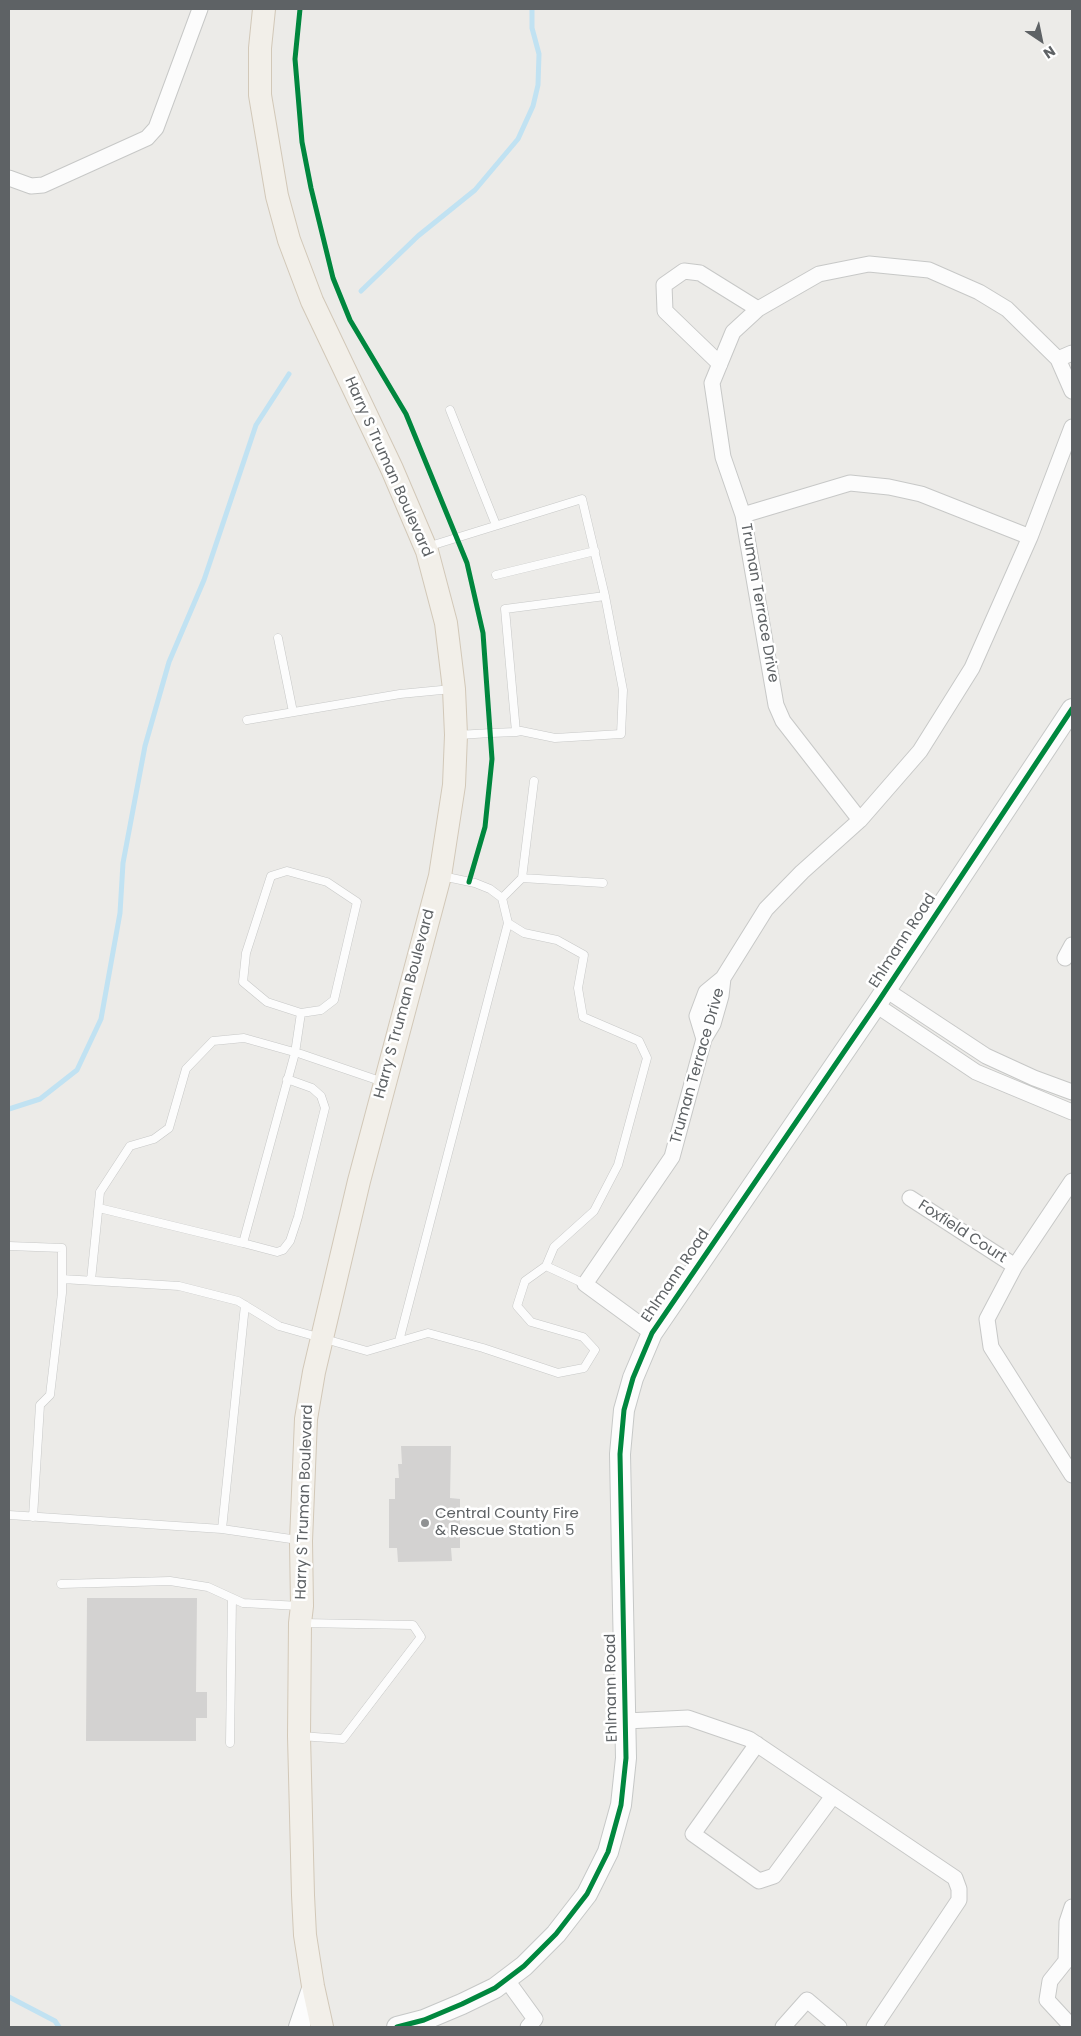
<!DOCTYPE html>
<html>
<head>
<meta charset="utf-8">
<style>
  body { margin:0 }
  #map { position:relative; width:1081px; height:2036px; overflow:hidden; background:#ecebe8; font-family:Poppins,sans-serif }
  canvas { display:block }
  .frame { position:absolute; inset:0; border:10px solid #5e6265; pointer-events:none }
  .north { position:absolute; left:1016px; top:15px; width:50px; height:50px; -webkit-text-stroke:4px #fff; paint-order:stroke; rotate:146deg; font-size:14px; font-weight:700; line-height:20px; text-align:center; color:#5e6265 }
  .north::after { content:''; display:block; margin:auto; width:18px; height:22px; background:#5e6265; clip-path:polygon(50% 0,100% 100%,50% 72%,0 100%) }
</style>
</head>
<body>
<div id="map">
<canvas width="1081" height="2036"></canvas>
<div class="frame"></div>
<div class="north">N</div>
</div>
<script>
const c = document.querySelector('canvas').getContext('2d');
c.lineJoin = 'round';
function poly(rows) {
  const path = new Path2D();
  for (const r of rows) {
    path.moveTo(r[0], r[1]);
    for (let i = 2; i < r.length; i += 2) path.lineTo(r[i], r[i + 1]);
  }
  return path;
}
function strokePath(path, color, width, dash) {
  c.strokeStyle = color;
  c.lineWidth = width;
  c.lineCap = dash ? 'butt' : 'round';
  c.setLineDash(dash || []);
  c.stroke(path);
}
function paint(path, color) {
  c.fillStyle = color;
  c.fill(path, 'evenodd');
}
function label(font, color, halo, rows, align = 'center') {
  c.font = font + ' Poppins,sans-serif';
  c.lineWidth = 5;
  c.setLineDash([]);
  c.textBaseline = 'middle';
  c.strokeStyle = halo;
  c.fillStyle = color;
  for (const [text, x, y, turn = 0] of rows) {
    c.save();
    c.translate(x, y);
    c.rotate((+turn || 0) * Math.PI / 180);
    c.textAlign = isNaN(turn) ? turn : align;
    if (halo) c.strokeText(text, 0, 0);
    c.fillText(text, 0, 0);
    c.restore();
  }
}
strokePath(poly([
  [361,291,418,236,475,190,518,139,533,106,538,85,539,54,532,28,532,9],
  [9,1109,40,1099,77,1070,101,1019,120,913,123,863,145,746,169,662,204,580,256,425,289,374],
  [9,1997,55,2021,59,2027]
]), '#c1e2f2', 5);
paint(poly([
  [401,1446,451,1446,450,1498,460,1499,460,1548,451,1548,452,1561,398,1562,397,1548,389,1548,389,1499,395,1499,395,1478,399,1478,398,1464,402,1464],
  [87,1598,197,1598,196,1692,207,1692,207,1718,196,1718,196,1741,86,1741]
]), '#d3d2d1');
const lane = poly([
  [450,410,496,525],
  [427,547,582,499,605,596],
  [496,575,595,551],
  [278,638,293,712],
  [247,720,400,694,452,689],
  [458,735,491,733,516,732,521,731,555,738,621,734,623,690,605,596,505,609,516,732],
  [522,878,603,883],
  [502,898,522,878,534,781],
  [99,1208,243,1243,295,1053,301,1013,321,1010,334,1000,357,902,327,882,287,871,271,876,246,953,243,982,267,1002,301,1013],
  [243,1243,277,1252,283,1250,290,1241,298,1217,325,1108,321,1096,312,1088,287,1079],
  [9,1246,62,1248,62,1293,50,1395,40,1405,33,1517],
  [546,1266,585,1284],
  [62,1279,179,1286,238,1301,279,1326,367,1351,428,1333,483,1348,558,1373,584,1368,595,1350,583,1337,531,1322,517,1306,525,1281,546,1266,554,1247,594,1211,618,1165,647,1058,639,1041,583,1017,578,988,584,955,557,940,524,933,508,923,502,898,490,889,475,883,442,876],
  [91,1280,100,1192,130,1146,154,1139,169,1128,186,1069,213,1041,244,1038,301,1054,383,1082],
  [399,1341,508,923],
  [9,1515,222,1529,298,1540],
  [222,1529,245,1305],
  [61,1584,170,1581,208,1587,243,1603,300,1606],
  [300,1736,343,1739,421,1637,413,1625,302,1623],
  [230,1743,232,1598]
]);
const street = poly([
  [9,178,31,186,43,185,147,138,156,128,200,9],
  [1058,359,1072,353],
  [720,364,665,311,664,285,684,271,700,273,758,309],
  [1072,391,1058,359,1007,309,979,292,929,270,869,264,819,274,758,309,733,332,712,383,723,457,743,515,776,705,783,721,860,820,920,751,972,668,1030,537,1072,427],
  [743,515,850,483,889,487,921,494,1030,537],
  [1065,958,1072,945],
  [886,990,986,1056,1034,1078,1072,1092],
  [876,1005,976,1072,1072,1112],
  [704,1039,697,1016,706,992,723,978],
  [1072,1181,1015,1266,987,1319,991,1347,1072,1475],
  [910,1198,1015,1266],
  [652,1333,585,1284,672,1157,704,1039,713,1024,721,996,723,978,766,909,802,872,860,820],
  [626,1721,688,1718,749,1739,955,1878,959,1889,959,1900,874,2027],
  [757,1744,693,1834,759,1881,774,1876,833,1796],
  [1072,1907,1067,1922,1066,1961,1050,1981,1047,2000,1072,2027],
  [506,1979,535,2019,528,2027],
  [783,2027,807,2000,839,2027]
]);
const secondary = poly([
  [299,2027,313,1986],
  [397,2027,424,2020,462,2004,495,1988,524,1966,556,1934,587,1894,608,1852,621,1805,626,1758,620,1454,624,1410,633,1378,652,1333,876,1005,1072,709]
]);
const primary = poly([
  [264,9,260,48,260,95,277,196,289,240,312,301,392,469,427,551,446,623,454,689,456,735,454,785,440,876,359,1181,314,1372,306,1419,301,1541,302,1606,300,1623,299,1736,303,1895,305,1935,313,1986,322,2027]
]);
strokePath(lane, '#c7c8c7', 9);
strokePath(street, '#c7c8c7', 17);
strokePath(secondary, '#c6c8c7', 22);
strokePath(primary, '#d2c8b8', 24);
strokePath(lane, '#fcfcfc', 8);
strokePath(street, '#fcfcfc', 15);
strokePath(secondary, '#fcfcfc', 20);
strokePath(primary, '#f2efe9', 22);
strokePath(poly([
  [300,9,295,59,302,142,311,188,333,278,350,320,406,414,467,563,483,633,492,759,485,827,469,882],
  [397,2027,424,2020,462,2004,495,1988,524,1966,556,1934,587,1894,608,1852,621,1805,626,1758,620,1454,624,1410,633,1378,652,1333,876,1005,1072,709]
]), '#00873e', 5);
for (const [x, y, r, color] of [
  [425,1523,5,"#909293"]
]) {
  const dot = new Path2D();
  dot.arc(x, y, r, 0, 2 * Math.PI);
  c.fillStyle = color;
  c.fill(dot);
  strokePath(dot, '#fff', 2);
}
label('15px', '#5e6265', '#fff', [
  ["Harry S Truman Boulevard",388,467,66],
  ["Truman Terrace Drive",759,603,80],
  ["Ehlmann Road",903,941,-57],
  ["Harry S Truman Boulevard",405,1004,-75],
  ["Truman Terrace Drive",698,1066,-74],
  ["Foxfield Court",962,1232,33],
  ["Ehlmann Road",676,1276,-56],
  ["Harry S Truman Boulevard",305,1502,-88],
  ["Ehlmann Road",612,1688,-91]
]);
label('15px', '#5e6265', '#fff', [
  ["Central County Fire",435,1514],
  ["& Rescue Station 5",435,1531]
], 'left');
</script>
</body>
</html>
